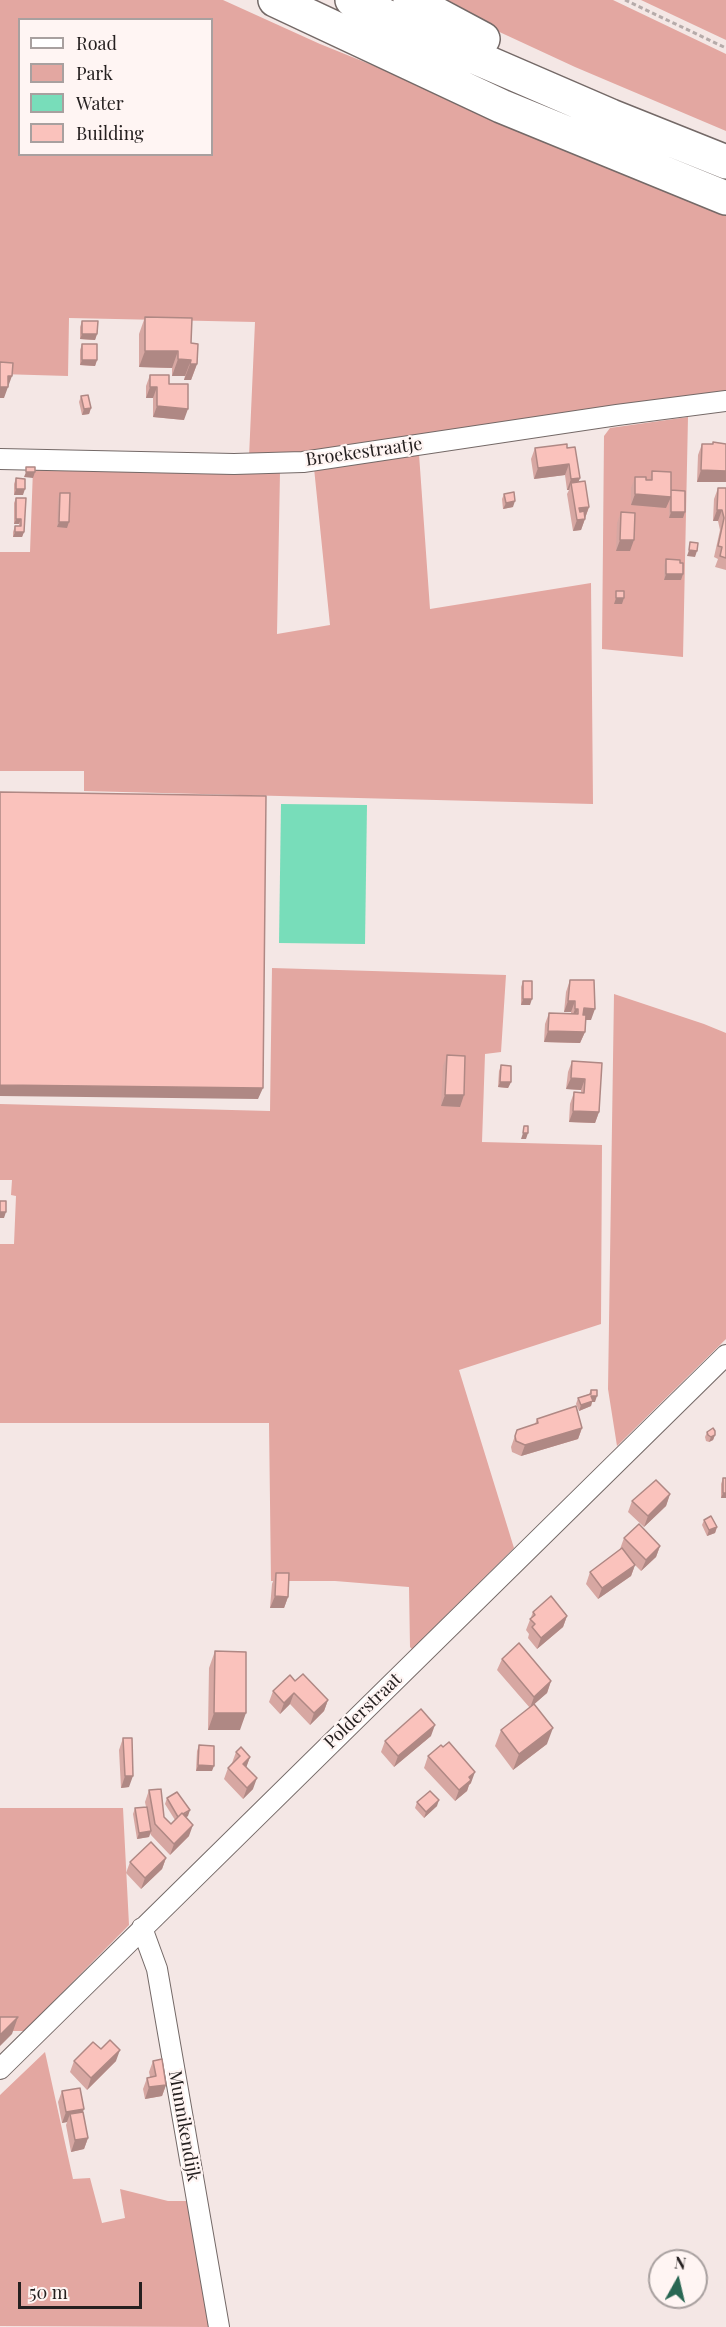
<!DOCTYPE html>
<html>
<head>
<meta charset="utf-8">
<style>
  body { margin:0 }
  #map { position:relative; width:726px; height:2327px; overflow:hidden; background:#f4e7e5; font-family:"Playfair Display",serif }
  canvas { display:block }
  .legend { position:absolute; left:18px; top:18px; width:195px; height:138px; box-sizing:border-box; background:#fff5f3; border:2px solid #a8a09f; margin:0; padding:8px 10px; list-style:none; font-size:18px; color:#252020 }
  .legend li { display:flex; align-items:center; gap:12px; height:30px }
  .legend b { width:30px; border:2px solid #a8a09f }
  .north { position:absolute; left:648px; top:2249px; width:60px; height:60px; box-sizing:border-box; background:#fff5f3; border:2px solid #a8a09f; border-radius:50%; rotate:8deg; font-size:16px; font-weight:700; line-height:24px; text-align:center; color:#252020 }
  .north::after { content:''; display:block; margin:auto; width:21px; height:27px; background:#296753; clip-path:polygon(50% 0,100% 100%,50% 72%,0 100%) }
  .scale { position:absolute; left:18px; top:2282px; width:124px; height:27px; box-sizing:border-box; border:3px solid #252020; border-top:0; padding-left:8px; font-size:18px; line-height:21px; white-space:nowrap; color:#252020; -webkit-text-stroke:4px #fff5f3; paint-order:stroke }
</style>
</head>
<body>
<div id="map">
<canvas width="726" height="2327"></canvas>
<ul class="legend">
<li><b style="height:8px;background:#fff"></b>Road</li>
<li><b style="height:16px;background:#e3a7a1"></b>Park</li>
<li><b style="height:16px;background:#78ddba"></b>Water</li>
<li><b style="height:16px;background:#fac2bc"></b>Building</li>
</ul>
<div class="north">N</div>
<div class="scale">50 m</div>
</div>
<script>
const c = document.querySelector('canvas').getContext('2d');
c.lineJoin = 'round';
function paint(path, color) {
  c.fillStyle = color;
  c.fill(path, 'evenodd');
}
function poly(rows) {
  const path = new Path2D();
  for (const r of rows) {
    path.moveTo(r[0], r[1]);
    for (let i = 2; i < r.length; i += 2) path.lineTo(r[i], r[i + 1]);
  }
  return path;
}
function strokePath(path, color, width, dash) {
  c.strokeStyle = color;
  c.lineWidth = width;
  c.lineCap = dash ? 'butt' : 'round';
  c.setLineDash(dash || []);
  c.stroke(path);
}
function label(font, color, halo, rows, align = 'center') {
  c.font = font + ' "Playfair Display",serif';
  c.lineWidth = 4.5;
  c.setLineDash([]);
  c.textBaseline = 'middle';
  c.strokeStyle = halo;
  c.fillStyle = color;
  for (const [text, x, y, turn = 0] of rows) {
    c.save();
    c.translate(x, y);
    c.rotate((+turn || 0) * Math.PI / 180);
    c.textAlign = isNaN(turn) ? turn : align;
    if (halo) c.strokeText(text, 0, 0);
    c.fillText(text, 0, 0);
    c.restore();
  }
}
paint(poly([
  [0,0,223,0,320,44,726,208,726,396,270,458,249,457,255,322,69,318,68,376,0,374],
  [20,20,212,20,212,154,20,154],
  [438,0,613,0,726,54,726,131,575,67,493,29],
  [641,0,726,0,726,40],
  [688,417,683,657,602,649,604,436,610,428],
  [419,454,430,609,591,583,593,804,84,791,84,771,0,771,0,552,30,552,33,469,280,472,277,634,330,625,314,468],
  [272,968,506,975,501,1052,485,1054,482,1142,602,1145,601,1324,459,1370,514,1548,412,1649,410,1647,409,1587,335,1581,271,1581,269,1423,0,1423,0,1244,14,1244,16,1196,11,1195,12,1180,0,1180,0,1104,270,1111],
  [614,994,704,1024,726,1033,726,1339,617,1446,608,1389],
  [0,1808,123,1808,129,1925,24,2031,0,2031],
  [45,2052,73,2179,90,2178,102,2223,125,2218,120,2189,168,2201,189,2201,211,2327,0,2326,0,2095]
]), '#e3a7a1');
paint(poly([
  [281,804,367,805,365,944,279,943]
]), '#78ddba');
const street = poly([
  [0,459,234,464,303,462,617,415,726,401],
  [142,1928,157,1969,219,2327],
  [0,2069,726,1355]
]);
const highway = poly([
  [275,0,501,106,726,198],
  [352,0,456,49,611,116,726,162],
  [410,0,483,39]
]);
strokePath(street, '#746967', 22);
strokePath(highway, '#746967', 36);
strokePath(poly([
  [625,0,726,48]
]), '#b6abaa', 3, [4.5, 3]);
strokePath(street, '#fff', 20);
strokePath(highway, '#fff', 33);
paint(poly([
  [145,317,191,343,197,364,191,380,184,380,185,376,172,376,172,368,139,367,139,334],
  [82,321,97,334,95,340,80,339,80,327],
  [82,344,97,360,95,366,80,365,80,350],
  [150,375,169,384,184,420,153,417,153,398,146,398,146,386],
  [81,396,91,408,89,414,82,415,79,402],
  [702,444,726,444,726,482,697,482,698,455],
  [535,448,567,448,580,478,578,482,589,507,581,530,573,531,567,494,569,490,567,490,565,475,534,479,531,459],
  [652,471,671,493,683,518,669,518,669,500,666,508,631,505,631,488,635,477,649,480],
  [16,478,23,495,14,495,14,484],
  [718,488,726,488,726,570,715,567,718,559,714,557,720,530,718,521,713,521,714,499],
  [60,493,67,528,57,527,58,499],
  [504,494,513,507,503,509,502,499],
  [16,498,24,532,22,537,13,537,13,532,15,526,19,526,19,524,14,524,14,503],
  [621,512,630,551,616,551,617,523],
  [666,559,683,574,681,580,664,580,664,565],
  [570,980,591,1020,585,1020,585,1032,580,1043,544,1042,545,1024,549,1013,571,1014,571,1012,564,1012,566,992],
  [523,981,530,1005,521,1005,521,987],
  [447,1055,460,1107,441,1106,443,1066],
  [572,1061,602,1063,599,1112,595,1123,569,1122,570,1104,574,1092,581,1093,581,1090,566,1089,568,1072],
  [501,1065,511,1082,508,1088,498,1087,499,1071],
  [591,1390,595,1402,592,1402,591,1406,579,1411,576,1404,578,1398,589,1394],
  [537,1419,582,1428,578,1439,521,1456,512,1452,511,1447,517,1430,535,1424],
  [707,1432,715,1435,713,1440,709,1442,706,1441,705,1437],
  [723,1478,726,1478,726,1498,721,1498,721,1484],
  [670,1494,666,1506,644,1527,628,1512,632,1501],
  [704,1520,717,1527,715,1533,707,1536,702,1525],
  [624,1538,660,1546,656,1557,641,1571,633,1563,635,1565,631,1576,598,1599,586,1584,590,1572,620,1549],
  [276,1573,288,1597,284,1608,270,1608,272,1584],
  [533,1612,567,1616,563,1627,537,1649,528,1638,529,1634,526,1630],
  [215,1651,240,1730,208,1730,209,1668],
  [502,1659,551,1681,547,1693,530,1707,547,1744,513,1770,495,1746,501,1730,530,1708,497,1670],
  [295,1681,328,1700,324,1711,310,1725,290,1704,280,1714,269,1702,273,1691],
  [431,1736,394,1767,381,1752,385,1741],
  [123,1738,129,1787,121,1788,119,1750],
  [199,1745,212,1771,196,1771,197,1751],
  [236,1752,250,1757,246,1767,253,1789,243,1799,224,1779,228,1768,232,1763],
  [428,1756,471,1783,469,1785,467,1791,455,1801,424,1768],
  [149,1790,164,1817,171,1824,175,1820,165,1804,167,1798,188,1816,186,1817,189,1836,170,1855,151,1835,150,1833,149,1837,137,1839,133,1814,135,1808,146,1807,145,1802],
  [417,1802,437,1806,424,1818,415,1808],
  [166,1858,162,1869,141,1889,126,1873,130,1862],
  [101,2049,116,2061,87,2090,70,2072,74,2061],
  [153,2061,166,2085,162,2096,145,2099,143,2089,147,2078,150,2077,149,2072],
  [62,2091,83,2112,88,2138,84,2149,71,2152,66,2125,67,2122,62,2123,58,2102]
]), '#d7a7a2');
paint(poly([
  [82,334,97,334,95,340,80,339],
  [145,351,178,351,172,368,139,367],
  [178,359,191,360,185,376,172,376],
  [82,360,97,360,95,366,80,365],
  [190,364,197,364,191,380,184,380],
  [8,376,12,376,4,398,0,398,0,387],
  [150,387,157,387,153,398,146,398],
  [157,406,188,409,184,420,153,417],
  [91,408,89,414,82,415,84,409],
  [569,464,565,475,534,479,538,468],
  [701,470,726,471,726,482,697,482],
  [26,472,35,472,33,478,24,477],
  [580,478,576,489,571,483,569,490,567,490,571,479],
  [16,489,25,489,23,495,14,495],
  [635,494,671,497,666,508,631,505],
  [515,501,513,507,503,509,506,503],
  [589,507,585,518,577,519,579,508],
  [717,510,722,510,718,521,713,521],
  [671,512,685,512,683,518,669,518],
  [16,519,21,519,19,524,14,524],
  [585,519,581,530,573,531,577,520],
  [59,522,69,522,67,528,57,527],
  [15,532,24,532,22,537,13,537],
  [620,540,634,540,630,551,616,551],
  [689,550,697,551,695,557,687,556],
  [666,574,683,574,681,580,664,580],
  [616,598,624,598,622,604,614,604],
  [523,999,532,999,530,1005,521,1005],
  [568,1001,575,1001,571,1012,564,1012],
  [584,1008,595,1009,591,1020,580,1020],
  [575,1009,578,1009,574,1020,571,1020],
  [548,1031,585,1032,580,1043,544,1042],
  [571,1078,585,1079,581,1090,566,1089],
  [500,1082,511,1082,508,1088,498,1087],
  [0,1085,263,1088,258,1099,0,1096],
  [445,1095,464,1095,460,1107,441,1106],
  [573,1111,599,1112,595,1123,569,1122],
  [523,1133,528,1133,526,1139,521,1139],
  [0,1212,6,1212,4,1218,0,1218],
  [591,1396,597,1396,595,1402,592,1402,591,1406,579,1411,581,1405],
  [582,1428,578,1439,521,1456,525,1445],
  [715,1435,713,1440,709,1442,711,1437],
  [723,1493,726,1493,726,1498,721,1498],
  [670,1494,666,1506,644,1527,648,1516],
  [717,1527,715,1533,707,1536,709,1530],
  [660,1546,656,1557,641,1571,646,1560],
  [635,1565,631,1576,598,1599,602,1588],
  [275,1596,288,1597,284,1608,270,1608],
  [567,1616,563,1627,537,1649,541,1638],
  [551,1681,547,1693,530,1708,534,1697],
  [294,1693,290,1704,280,1714,284,1703],
  [328,1700,324,1711,310,1725,314,1713],
  [214,1713,246,1713,240,1730,208,1730],
  [435,1725,431,1736,394,1767,398,1756],
  [553,1728,547,1744,513,1770,519,1754],
  [250,1757,246,1768,243,1764],
  [198,1765,214,1766,212,1771,196,1771],
  [475,1772,471,1783,469,1785,467,1791,455,1801,459,1790,469,1777],
  [125,1776,133,1776,129,1787,121,1788],
  [257,1778,253,1789,243,1799,247,1788],
  [439,1800,437,1806,424,1818,426,1812],
  [190,1810,188,1816,177,1823,179,1818],
  [193,1825,189,1836,170,1855,174,1844],
  [151,1831,149,1837,137,1839,139,1833],
  [166,1858,162,1869,141,1889,145,1878],
  [18,2017,12,2034,0,2046,0,2035],
  [120,2050,116,2061,87,2090,91,2078],
  [166,2085,162,2096,145,2099,149,2087],
  [84,2109,80,2120,70,2114,67,2122,62,2123,66,2112],
  [88,2138,84,2149,71,2152,75,2140]
]), '#af8884');
const building = poly([
  [145,317,192,318,191,343,198,344,197,364,190,364,191,360,178,359,178,351,145,351,145,317],
  [82,321,98,321,97,334,82,334,82,321],
  [82,344,97,344,97,360,82,360,82,344],
  [0,362,13,363,12,376,8,376,8,387,0,387,0,362],
  [150,375,169,375,169,384,188,384,188,409,157,406,157,387,150,387,150,375],
  [88,395,91,408,84,409,81,396,88,395],
  [713,442,726,444,726,471,701,470,702,444,713,444,713,442],
  [567,444,567,448,575,447,580,478,571,479,569,464,538,468,535,448,567,444],
  [26,467,35,467,35,472,26,472,26,467],
  [652,471,671,472,671,497,635,494,635,477,646,477,646,480,652,480,652,471],
  [16,478,25,479,25,489,16,489,16,478],
  [585,481,589,507,579,508,580,512,584,511,585,519,577,520,571,483,585,481],
  [718,488,726,488,726,558,720,556,722,547,718,546,724,518,722,510,717,510,718,488],
  [671,490,685,491,685,512,671,512,671,490],
  [514,492,515,501,506,503,504,494,514,492],
  [60,493,70,493,69,522,59,522,60,493],
  [16,498,26,498,24,532,15,532,15,526,21,526,21,519,16,519,16,498],
  [621,512,635,513,634,540,620,540,621,512],
  [690,542,698,543,697,551,689,550,690,542],
  [666,559,680,560,680,563,683,563,683,574,666,574,666,559],
  [616,591,624,591,624,598,616,598,616,591],
  [0,792,266,796,263,1088,0,1085,0,792],
  [570,980,594,980,595,1009,584,1008,583,1015,586,1015,585,1032,548,1031,549,1013,578,1014,578,1009,575,1009,575,1001,568,1001,570,980],
  [523,981,532,981,532,999,523,999,523,981],
  [447,1055,465,1056,464,1095,445,1095,447,1055],
  [572,1061,602,1063,599,1112,573,1111,574,1092,584,1093,585,1079,571,1078,572,1061],
  [501,1065,511,1066,511,1082,500,1082,501,1065],
  [524,1126,528,1126,528,1133,523,1133,524,1126],
  [0,1201,6,1201,6,1212,0,1212,0,1201],
  [591,1390,597,1390,597,1396,591,1396,593,1401,581,1405,578,1398,591,1394,591,1390],
  [576,1406,582,1428,525,1445,516,1441,515,1436,517,1430,538,1423,537,1419,576,1406],
  [713,1428,715,1431,715,1435,711,1437,708,1435,707,1432,713,1428],
  [723,1478,726,1478,726,1493,723,1493,723,1478],
  [656,1480,670,1494,648,1516,632,1501,656,1480],
  [711,1516,717,1527,709,1530,704,1520,711,1516],
  [639,1524,660,1546,646,1560,624,1538,639,1524],
  [622,1548,635,1565,602,1588,590,1572,622,1548],
  [276,1573,289,1573,288,1597,275,1596,276,1573],
  [551,1596,567,1616,541,1638,532,1627,535,1624,530,1619,535,1615,533,1612,551,1596],
  [519,1643,551,1681,534,1697,502,1659,519,1643],
  [215,1651,246,1652,246,1713,214,1713,215,1651],
  [303,1674,328,1700,314,1713,294,1693,284,1703,273,1691,290,1675,295,1681,303,1674],
  [534,1704,553,1728,519,1754,501,1730,534,1704],
  [421,1709,435,1725,398,1756,385,1741,421,1709],
  [123,1738,132,1738,133,1776,125,1776,123,1738],
  [449,1742,475,1772,469,1777,471,1780,459,1790,428,1756,441,1745,443,1747,449,1742],
  [199,1745,214,1746,214,1766,198,1765,199,1745],
  [241,1747,250,1757,243,1764,257,1778,247,1788,228,1768,240,1756,236,1752,241,1747],
  [161,1789,164,1817,171,1824,182,1813,193,1825,174,1844,155,1824,149,1790,161,1789],
  [430,1791,439,1800,426,1812,417,1802,430,1791],
  [177,1792,190,1810,183,1814,182,1813,178,1817,167,1798,177,1792],
  [147,1807,151,1831,139,1833,135,1808,147,1807],
  [151,1842,166,1858,145,1878,130,1862,151,1842],
  [0,2017,18,2017,0,2035,0,2017],
  [110,2040,120,2050,91,2078,74,2061,93,2042,101,2049,110,2040],
  [162,2059,166,2085,149,2087,147,2078,156,2076,153,2061,162,2059],
  [80,2088,84,2109,66,2112,62,2091,80,2088],
  [83,2112,88,2138,75,2140,70,2114,83,2112]
]);
paint(building, '#fac2bc');
strokePath(building, '#af8884', 1.5);
label('18px', '#252020', '#fff5f3', [
  ["Broekestraatje",364,452,-8],
  ["Polderstraat",363,1711,-44],
  ["Munnikendijk",184,2126,80]
]);
</script>
</body>
</html>
